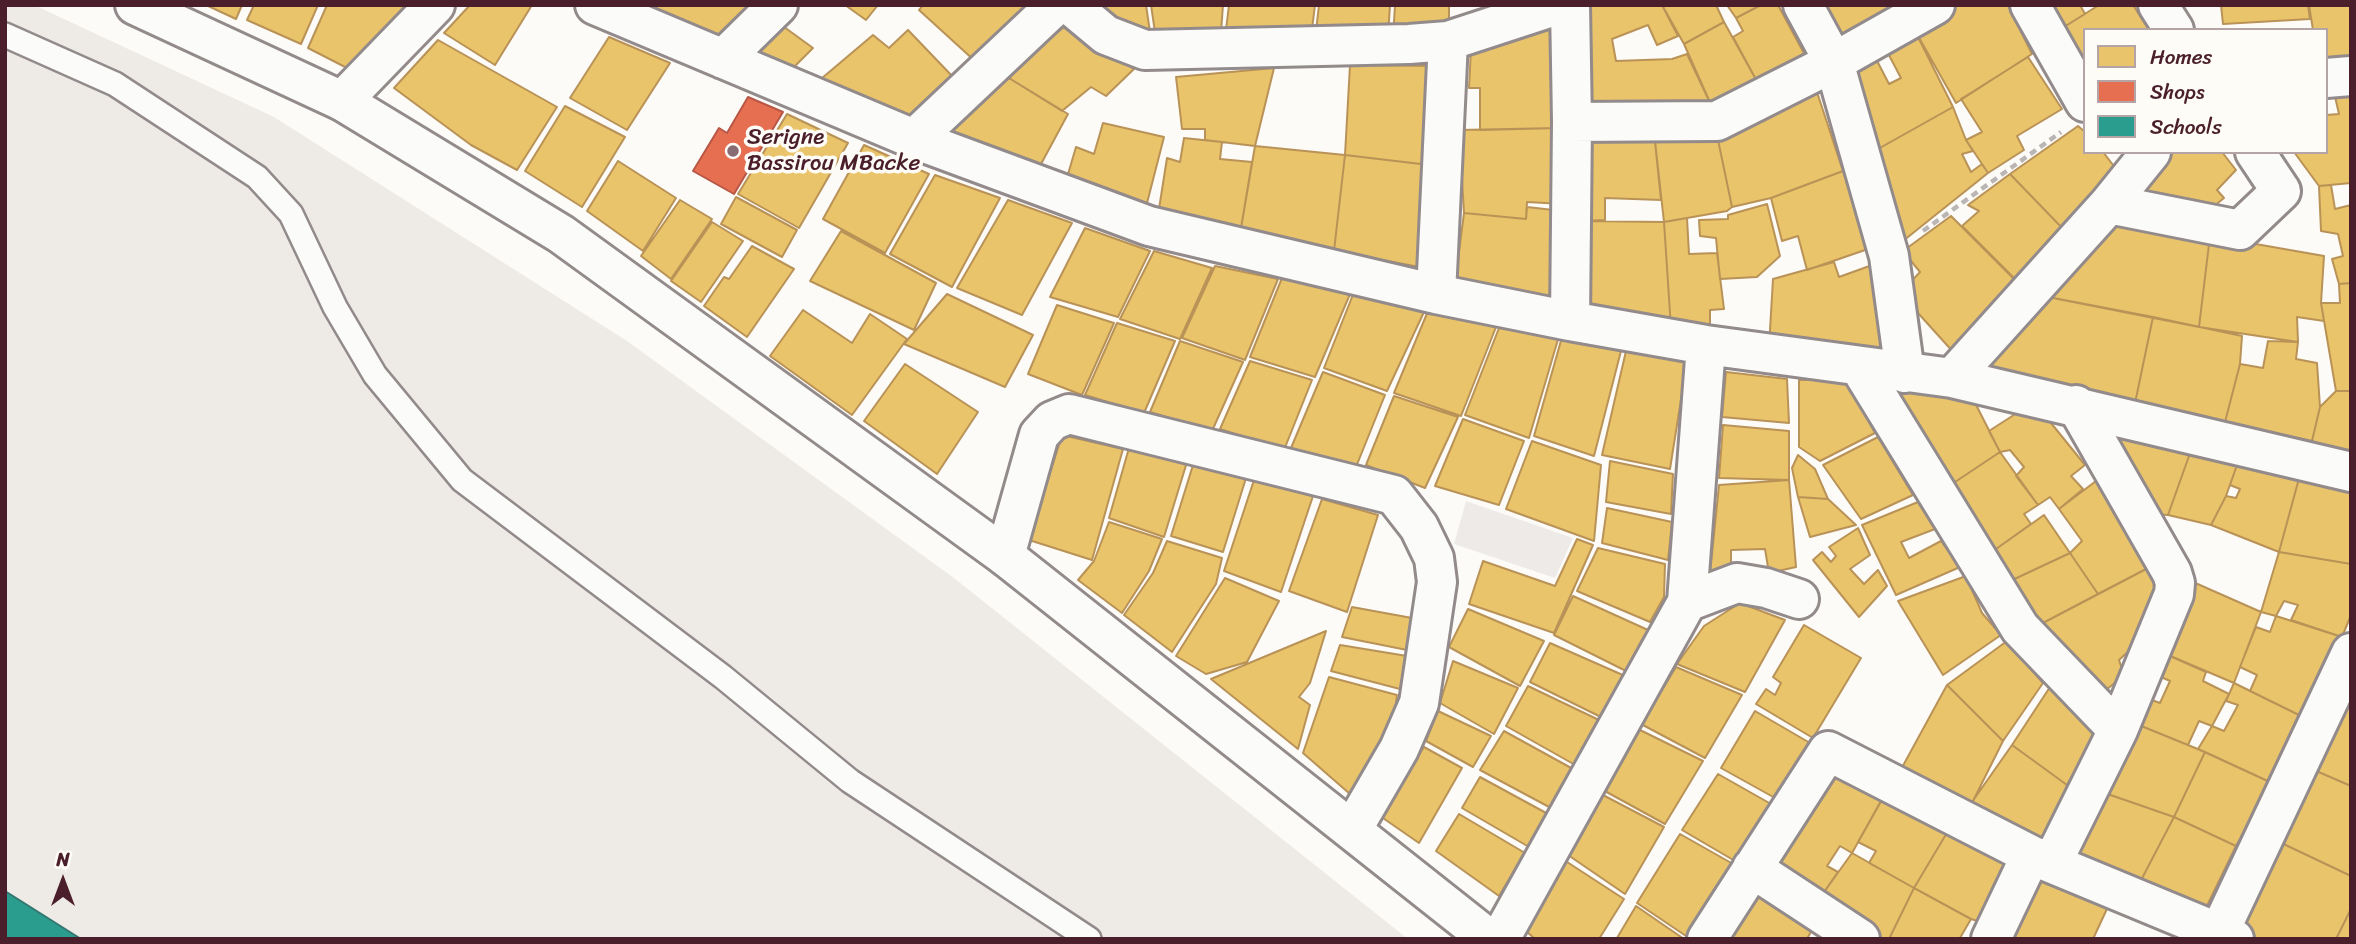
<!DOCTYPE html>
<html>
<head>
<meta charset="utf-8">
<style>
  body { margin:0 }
  #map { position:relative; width:2356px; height:944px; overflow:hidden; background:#fcfbf8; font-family:Sriracha,sans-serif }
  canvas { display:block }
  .frame { position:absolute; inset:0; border:7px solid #4a1f2b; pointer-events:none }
  .legend { position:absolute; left:2083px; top:28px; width:245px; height:126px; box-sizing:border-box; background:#fdfcf7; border:2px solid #b5a4a5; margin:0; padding:9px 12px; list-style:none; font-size:21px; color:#4a1f2b }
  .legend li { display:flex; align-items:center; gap:14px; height:35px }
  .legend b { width:35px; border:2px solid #b5a4a5 }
  .north { position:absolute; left:28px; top:846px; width:70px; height:70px; -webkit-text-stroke:5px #fdfcf7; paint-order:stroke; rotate:0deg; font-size:19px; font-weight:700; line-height:28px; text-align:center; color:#4a1f2b }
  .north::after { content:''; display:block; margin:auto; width:24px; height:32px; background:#4a1f2b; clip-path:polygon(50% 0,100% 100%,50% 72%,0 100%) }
</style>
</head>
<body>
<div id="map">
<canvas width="2356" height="944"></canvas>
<div class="frame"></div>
<ul class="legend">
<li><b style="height:19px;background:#e9c46a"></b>Homes</li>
<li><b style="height:19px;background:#e76f51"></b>Shops</li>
<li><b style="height:19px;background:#2a9d8f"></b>Schools</li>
</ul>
<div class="north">N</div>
</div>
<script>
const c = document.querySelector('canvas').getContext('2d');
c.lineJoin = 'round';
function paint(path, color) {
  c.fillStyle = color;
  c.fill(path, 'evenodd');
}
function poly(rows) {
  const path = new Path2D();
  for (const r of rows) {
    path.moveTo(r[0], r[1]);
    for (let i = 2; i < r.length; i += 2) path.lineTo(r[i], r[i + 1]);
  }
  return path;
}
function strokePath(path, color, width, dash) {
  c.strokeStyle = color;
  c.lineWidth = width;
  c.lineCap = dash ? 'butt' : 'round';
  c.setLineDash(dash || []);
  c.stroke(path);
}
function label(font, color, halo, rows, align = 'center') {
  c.font = font + ' Sriracha,sans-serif';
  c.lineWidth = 7;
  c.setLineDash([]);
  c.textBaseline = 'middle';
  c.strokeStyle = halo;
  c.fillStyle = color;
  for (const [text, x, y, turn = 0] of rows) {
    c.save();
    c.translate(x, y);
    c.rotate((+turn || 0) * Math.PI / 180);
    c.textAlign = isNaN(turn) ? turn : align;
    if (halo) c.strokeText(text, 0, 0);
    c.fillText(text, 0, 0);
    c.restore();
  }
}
paint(poly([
  [5,5,34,5,274,117,627,341,954,578,1408,939,5,939]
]), '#eeebe7');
paint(poly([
  [1466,501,1573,538,1555,578,1454,544]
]), '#eeeae8');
const homes = poly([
  [206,5,242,5,236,19,206,5],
  [254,5,318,5,301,44,247,20,254,5],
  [327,5,406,5,349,69,308,48,327,5],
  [470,5,532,5,495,65,444,33,470,5],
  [651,5,752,5,720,44,651,5],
  [845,5,878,5,866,20,845,5],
  [923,5,1034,5,976,62,919,10,923,5],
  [1093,5,1146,5,1150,32,1120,32,1093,5],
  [1151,5,1223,5,1221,32,1155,32,1151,5],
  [1229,5,1315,5,1311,37,1226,30,1229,5],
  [1319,5,1390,5,1388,36,1315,40,1319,5],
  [1395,5,1449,5,1449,29,1393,39,1395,5],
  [1592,5,1662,5,1678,36,1657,45,1648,25,1612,39,1616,61,1672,59,1687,54,1712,107,1577,107,1575,11,1592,5],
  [1662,5,1716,5,1724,22,1684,44,1662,5],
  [1727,5,1761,5,1736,18,1727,5],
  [1761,5,1778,5,1807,59,1759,85,1733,37,1743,31,1736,18,1761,5],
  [1819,5,1902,5,1834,46,1819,5],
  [1955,5,2008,5,2032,54,1956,103,1913,27,1955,5],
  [2035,5,2080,5,2085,14,2064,27,2035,5],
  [2099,5,2133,5,2149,30,2085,30,2085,85,2064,27,2099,5],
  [2221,5,2308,5,2310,19,2223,24,2221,5],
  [2309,5,2351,5,2351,64,2326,67,2326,30,2313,30,2309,5],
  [1557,17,1559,128,1480,130,1480,88,1469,88,1471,48,1557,17],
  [1724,22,1759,85,1712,107,1684,44,1724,22],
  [780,24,813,48,789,72,750,54,780,24],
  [1064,27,1134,69,1106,96,1091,87,1062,111,1004,75,1064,27],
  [1913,27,1953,107,1878,149,1852,64,1873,53,1889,84,1901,78,1882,42,1913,27],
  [908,30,954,78,913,124,815,84,873,35,889,48,908,30],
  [609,37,670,63,627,130,570,98,609,37],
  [438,40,557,107,517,170,471,145,394,88,438,40],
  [2028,57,2062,109,2017,136,2024,150,1988,173,1966,140,1982,132,1961,99,2028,57],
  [1350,65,1436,66,1429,165,1345,155,1350,65],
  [1274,68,1255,146,1205,140,1205,129,1182,129,1176,77,1274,68],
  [1004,75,1068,114,1034,177,935,135,1004,75],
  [1815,86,1843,171,1771,198,1732,207,1717,135,1815,86],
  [2333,88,2351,88,2351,183,2319,186,2294,152,2326,152,2326,115,2339,114,2333,88],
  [565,106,625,137,582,207,525,171,565,106],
  [1953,107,1966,140,1973,151,1962,154,1971,172,1982,164,1988,173,1903,241,1878,149,1953,107],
  [787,114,848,143,799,228,738,194,787,114],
  [1103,123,1164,137,1146,207,1066,181,1076,147,1094,154,1103,123],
  [2078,126,2085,132,2085,152,2103,152,2120,174,2066,232,2010,174,2078,126],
  [1559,128,1563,204,1527,202,1526,219,1464,213,1459,130,1559,128],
  [1576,132,1654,132,1661,200,1605,198,1605,220,1583,221,1576,132],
  [1654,132,1717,135,1732,207,1727,211,1664,222,1654,132],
  [1184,138,1222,142,1220,159,1252,162,1240,234,1159,209,1167,158,1180,162,1184,138],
  [864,145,929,174,885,253,823,219,864,145],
  [1255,146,1345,155,1334,251,1240,234,1255,146],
  [2174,152,2222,152,2236,170,2217,190,2224,198,2203,215,2143,199,2138,186,2174,152],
  [1345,155,1429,165,1425,268,1334,251,1345,155],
  [618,161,676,198,643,251,587,211,618,161],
  [1843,171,1868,249,1807,270,1798,236,1782,241,1771,198,1843,171],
  [2010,174,2066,232,2021,285,1962,226,1979,211,1968,205,2010,174],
  [935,175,1000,198,952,287,890,254,935,175],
  [2331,185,2335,209,2351,205,2351,283,2339,284,2332,259,2343,256,2338,234,2321,231,2319,186,2331,185],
  [736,197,797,230,782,257,721,224,736,197],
  [680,200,712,219,671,279,641,256,680,200],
  [1008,200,1072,223,1022,315,957,288,1008,200],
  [1767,204,1780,256,1757,277,1720,279,1716,238,1700,236,1699,220,1728,219,1728,215,1767,204],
  [1527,207,1562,211,1550,302,1455,283,1464,213,1526,219,1527,207],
  [2113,214,2210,236,2199,327,2043,296,2113,214],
  [1951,216,2024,289,1955,354,1918,313,1909,284,1920,272,1903,251,1951,216],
  [1687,218,1689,254,1717,253,1724,309,1710,310,1710,334,1671,328,1664,222,1687,218],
  [1583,221,1664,222,1671,328,1579,310,1583,221],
  [712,222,743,241,701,302,671,281,712,222],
  [1085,228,1150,251,1118,317,1050,297,1085,228],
  [841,231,936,283,914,330,810,281,841,231],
  [2210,236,2324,256,2321,303,2324,321,2297,317,2298,342,2199,327,2210,236],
  [752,246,794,269,747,337,704,306,724,277,729,279,752,246],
  [1154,251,1212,268,1180,339,1120,319,1154,251],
  [1834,262,1839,277,1875,264,1895,341,1858,359,1769,347,1773,279,1834,262],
  [1215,266,1278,279,1245,360,1182,338,1215,266],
  [1282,278,1350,294,1315,377,1250,357,1282,278],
  [2351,283,2351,391,2336,391,2321,303,2340,303,2339,284,2351,283],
  [1354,292,1424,312,1387,391,1324,368,1354,292],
  [947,294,1033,335,1005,387,904,344,947,294],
  [2043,296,2153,317,2134,408,1987,370,1992,350,2043,296],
  [1057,305,1114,323,1082,395,1028,374,1057,305],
  [803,310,852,343,870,314,907,339,852,415,770,356,803,310],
  [1428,311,1496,327,1461,416,1394,393,1428,311],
  [2153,317,2242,336,2240,364,2225,422,2134,408,2153,317],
  [1117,323,1175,341,1144,413,1085,395,1117,323],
  [1499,328,1559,336,1529,438,1465,415,1499,328],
  [1562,337,1622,347,1594,456,1534,436,1562,337],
  [1180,341,1243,362,1212,431,1150,412,1180,341],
  [2268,341,2298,342,2296,359,2317,363,2320,407,2312,441,2225,422,2240,364,2263,368,2268,341],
  [1626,351,1687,362,1670,469,1602,455,1626,351],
  [1250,361,1312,380,1284,450,1220,429,1250,361],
  [905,364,978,412,937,474,864,421,905,364],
  [1323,372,1385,395,1356,467,1291,448,1323,372],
  [1726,372,1787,379,1789,423,1722,417,1726,372],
  [1799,380,1847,380,1875,433,1820,461,1799,447,1799,380],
  [1880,387,1968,389,2000,452,1946,488,1880,387],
  [2336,391,2351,391,2351,456,2312,441,2320,407,2336,391],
  [1394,396,1458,417,1425,488,1366,465,1394,396],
  [2034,402,2085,465,2071,476,2083,489,2059,509,2050,497,2038,505,2016,476,2024,467,2010,450,2000,452,1989,431,2034,402],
  [1463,419,1524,441,1499,505,1435,486,1463,419],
  [1723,425,1789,431,1789,480,1719,478,1723,425],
  [2110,428,2194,442,2168,515,2152,514,2110,428],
  [1062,435,1123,449,1092,560,1029,540,1062,435],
  [1878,437,1913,495,1861,519,1823,465,1878,437],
  [1532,441,1601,465,1594,541,1506,509,1532,441],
  [2194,442,2242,451,2226,496,2211,525,2168,515,2194,442],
  [1129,448,1187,462,1164,537,1109,518,1129,448],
  [2242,451,2301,471,2279,552,2211,525,2226,496,2236,498,2240,489,2230,485,2242,451],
  [2000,452,2038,505,2024,514,2031,524,1989,554,1946,488,2000,452],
  [1798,455,1815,469,1828,499,1798,497,1792,468,1798,455],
  [1610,461,1673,474,1671,514,1606,502,1610,461],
  [1193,465,1246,478,1223,552,1171,536,1193,465],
  [2301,471,2351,482,2351,564,2279,552,2301,471],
  [1254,480,1313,496,1281,592,1224,571,1254,480],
  [1789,480,1796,567,1769,573,1765,549,1731,550,1731,568,1710,574,1719,485,1789,480],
  [2096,481,2150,567,2098,594,2070,553,2082,541,2059,509,2096,481],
  [1798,497,1828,499,1856,525,1810,537,1798,497],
  [1322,499,1378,515,1347,612,1289,591,1322,499],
  [1918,502,1935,529,1901,542,1909,558,1941,541,1960,567,1896,595,1862,525,1918,502],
  [1607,508,1672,522,1668,560,1602,543,1607,508],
  [2044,515,2070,553,2006,583,1989,554,2044,515],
  [1109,522,1162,539,1149,571,1122,613,1078,580,1094,561,1109,522],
  [1858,528,1870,555,1850,569,1864,584,1878,570,1887,586,1859,617,1813,560,1822,552,1831,562,1836,556,1829,547,1858,528],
  [1577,539,1593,545,1554,633,1469,604,1483,561,1555,586,1577,539],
  [1167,541,1222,558,1216,584,1172,652,1124,615,1153,573,1167,541],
  [1598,548,1665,564,1664,597,1650,622,1577,591,1598,548],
  [2279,552,2351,564,2351,615,2342,637,2291,620,2298,605,2284,601,2276,616,2261,612,2279,552],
  [2070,553,2098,594,2041,624,2006,583,2070,553],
  [2150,567,2161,590,2143,638,2119,660,2124,675,2105,691,2041,624,2150,567],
  [1966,576,1982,613,2001,635,1943,675,1898,601,1966,576],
  [1225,578,1279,601,1247,662,1206,674,1176,656,1225,578],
  [2184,578,2261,612,2234,683,2161,652,2184,578],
  [1573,596,1648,630,1626,671,1554,635,1573,596],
  [1740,603,1785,620,1745,692,1677,664,1704,626,1740,603],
  [1352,607,1412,618,1407,650,1342,637,1352,607],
  [1468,609,1544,641,1520,686,1449,647,1468,609],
  [2276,616,2342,637,2303,717,2250,691,2257,675,2240,667,2256,627,2270,632,2276,616],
  [1804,625,1861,658,1813,738,1756,704,1766,689,1775,695,1781,683,1773,677,1804,625],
  [1326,631,1310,683,1299,697,1310,705,1298,749,1211,679,1326,631],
  [2007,641,2043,683,2003,741,1947,685,2007,641],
  [1550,643,1625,676,1603,718,1530,682,1550,643],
  [1340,645,1407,656,1400,689,1331,671,1340,645],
  [2161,652,2206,672,2203,681,2229,694,2212,726,2199,721,2188,745,2129,721,2141,696,2160,703,2170,681,2152,673,2161,652],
  [1453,661,1518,688,1494,734,1440,703,1453,661],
  [1676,667,1742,695,1705,758,1641,724,1676,667],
  [1329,677,1397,695,1394,719,1350,794,1303,753,1329,677],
  [2234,683,2303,717,2272,783,2198,749,2212,726,2224,731,2238,705,2226,701,2234,683],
  [1947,685,2003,741,1970,807,1899,773,1947,685],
  [1528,686,1601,721,1577,766,1506,726,1528,686],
  [2050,687,2096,734,2067,785,2012,745,2050,687],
  [2351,693,2351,786,2307,767,2351,693],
  [1438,711,1491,736,1473,767,1426,741,1438,711],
  [1755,711,1810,743,1775,798,1721,768,1755,711],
  [2129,721,2205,752,2174,817,2099,791,2129,721],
  [1640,730,1703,761,1665,824,1603,790,1640,730],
  [1504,731,1573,769,1551,808,1480,770,1504,731],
  [2012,745,2067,785,2047,843,1972,802,2012,745],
  [1424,747,1462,768,1419,843,1380,816,1424,747],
  [2205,752,2272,783,2236,846,2174,817,2205,752],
  [1832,758,1888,789,1852,853,1840,846,1827,866,1838,872,1817,902,1763,869,1832,758],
  [2307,767,2351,786,2351,876,2273,839,2307,767],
  [1718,774,1771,804,1735,861,1682,830,1718,774],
  [1480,777,1548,814,1529,847,1462,808,1480,777],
  [2099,791,2174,817,2138,886,2068,857,2099,791],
  [1886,792,1951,826,1914,888,1869,863,1876,851,1858,842,1886,792],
  [1601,794,1664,827,1625,894,1568,855,1601,794],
  [1459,814,1525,853,1499,896,1436,851,1459,814],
  [2174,817,2236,846,2203,914,2138,886,2174,817],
  [1951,826,2015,861,1984,923,1971,919,1914,888,1951,826],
  [1680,834,1733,864,1689,938,1637,903,1680,834],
  [2273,839,2351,876,2351,909,2336,939,2252,939,2233,929,2273,839],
  [1852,853,1914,888,1889,939,1872,939,1817,902,1852,853],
  [1564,860,1624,899,1599,939,1535,939,1526,931,1564,860],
  [2034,864,2112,898,2093,939,1997,939,2034,864],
  [1751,885,1813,928,1807,939,1721,939,1751,885],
  [1914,888,1971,919,1960,938,1962,939,1889,939,1914,888],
  [1636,906,1684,939,1617,938,1636,906],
  [2351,909,2351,939,2336,939,2351,909]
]);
paint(homes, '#e9c46a');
strokePath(homes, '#b99257', 2);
const shops = poly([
  [748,97,783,112,734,194,693,171,719,128,727,133,748,97]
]);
paint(shops, '#e76f51');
strokePath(shops, '#b85746', 2);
const schools = poly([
  [5,891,81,939,5,939,5,891]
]);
paint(schools, '#2a9d8f');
strokePath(schools, '#347771', 2);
const service = poly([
  [5,35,115,84,257,177,291,214,335,307,375,375,462,480,723,677,850,781,1089,939]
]);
const minor = poly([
  [595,5,914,139,1149,226,1436,294,1570,321,1706,345,1952,378,2351,472],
  [1070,5,1106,35,1145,50,1409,44,1448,41,1558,5],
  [1803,5,1834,62,1889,256,1905,373],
  [2030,5,2085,102],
  [2158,5,2174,30],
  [723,59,778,5],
  [2326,78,2351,76],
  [342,101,435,5],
  [1572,122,1717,121,1834,62,1935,5],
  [914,139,1056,5],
  [2109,204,2240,230,2281,191,2255,152],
  [1436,294,1448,41],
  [1570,321,1572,122,1570,5],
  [1859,366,2020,628,2118,730],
  [1952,378,2109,204,2151,152],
  [1005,556,1039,435,1052,421,1069,414,1394,495,1419,527,1434,558,1437,582,1419,703,1399,749,1352,830],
  [1687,602,1737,583,1766,588,1799,599],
  [2052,863,2118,730,2174,594,2175,583,2172,573,2076,405],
  [1752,868,1860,939],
  [1500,939,1687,602,1706,345],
  [1707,939,1828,751,2031,855,2234,939],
  [1991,939,2031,855],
  [2216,939,2351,653]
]);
const tertiary = poly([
  [135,5,342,101,561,234,1005,556,1489,939]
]);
strokePath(service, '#928a8b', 28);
strokePath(minor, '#928a8b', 44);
strokePath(tertiary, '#928a8b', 44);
strokePath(poly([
  [1923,231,2061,132]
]), '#bbb6b6', 4.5, [7, 5]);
strokePath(service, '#fbfbf9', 23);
strokePath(minor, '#fbfbf9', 38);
strokePath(tertiary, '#fbfbf9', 38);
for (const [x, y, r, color] of [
  [733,151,7,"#886c73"]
]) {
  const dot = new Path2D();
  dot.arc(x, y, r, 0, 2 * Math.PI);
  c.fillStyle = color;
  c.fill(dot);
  strokePath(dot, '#fdfcf7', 2.5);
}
label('23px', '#4a1f2b', '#fdfcf7', [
  ["Serigne",747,138],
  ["Bassirou MBacke",747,164]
], 'left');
</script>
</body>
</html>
